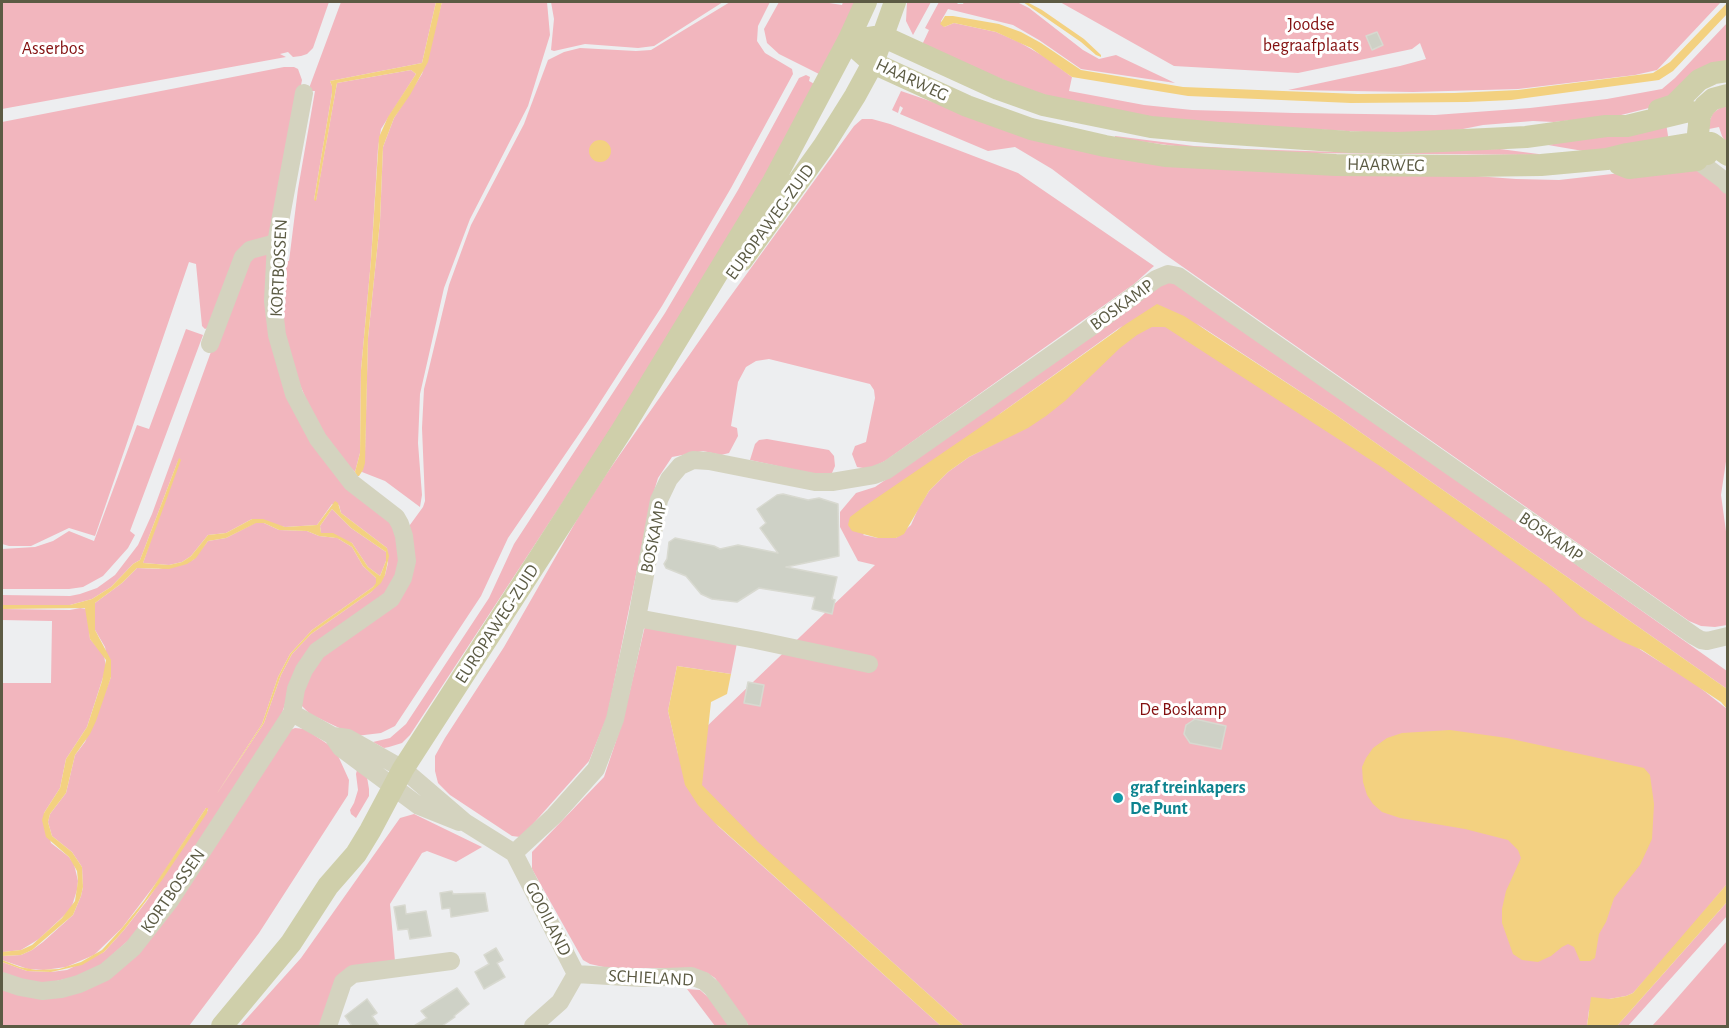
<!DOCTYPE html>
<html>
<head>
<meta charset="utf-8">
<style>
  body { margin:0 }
  #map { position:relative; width:1729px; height:1028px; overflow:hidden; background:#edeef0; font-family:"Alegreya Sans",sans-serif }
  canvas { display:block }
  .frame { position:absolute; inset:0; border:3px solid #5c5b44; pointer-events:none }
</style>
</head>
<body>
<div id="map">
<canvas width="1729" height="1028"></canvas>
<div class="frame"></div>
</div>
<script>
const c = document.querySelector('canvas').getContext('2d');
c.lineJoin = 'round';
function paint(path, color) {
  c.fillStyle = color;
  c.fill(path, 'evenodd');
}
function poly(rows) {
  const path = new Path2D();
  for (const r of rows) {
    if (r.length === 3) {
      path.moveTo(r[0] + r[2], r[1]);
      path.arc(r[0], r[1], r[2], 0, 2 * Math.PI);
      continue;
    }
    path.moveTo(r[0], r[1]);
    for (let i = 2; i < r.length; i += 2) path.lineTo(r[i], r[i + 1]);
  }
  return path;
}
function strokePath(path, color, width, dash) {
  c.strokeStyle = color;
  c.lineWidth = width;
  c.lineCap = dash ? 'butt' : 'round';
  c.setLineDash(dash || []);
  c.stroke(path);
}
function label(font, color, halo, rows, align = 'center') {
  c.font = font + ' "Alegreya Sans",sans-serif';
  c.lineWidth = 6;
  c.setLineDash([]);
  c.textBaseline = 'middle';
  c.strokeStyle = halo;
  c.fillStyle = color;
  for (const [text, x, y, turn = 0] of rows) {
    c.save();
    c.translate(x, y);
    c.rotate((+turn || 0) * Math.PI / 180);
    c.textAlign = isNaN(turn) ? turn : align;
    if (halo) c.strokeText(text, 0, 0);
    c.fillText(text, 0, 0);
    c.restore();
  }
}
paint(poly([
  [2,2,329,2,313,48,307,54,301,56,293,57,288,52,280,54,286,57,2,109],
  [341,2,436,2,422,63,330,81,332,86,332,93,314,200,316,200,337,83,411,70,416,74,381,129,378,148,371,260,361,370,360,453,355,472,324,441,283,345,279,261,289,261,298,189,315,91,308,91],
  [442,2,547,2,550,35,528,106,470,219,444,288,420,394,418,443,422,495,420,507,385,481,362,472,365,452,368,338,380,221,383,147,394,118,422,74],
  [551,2,723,2,654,46,638,48,585,44,554,51,551,50,554,19],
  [730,2,770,2,758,26,757,41,765,53,792,69,793,74,731,188,662,306,588,421,508,538,481,596,395,726,381,733,356,736,310,714,301,705,304,684,325,653,391,606,407,529,423,507,425,501,422,428,424,389,449,285,471,225,524,124,548,60,564,52,580,48,636,51,651,50],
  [779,2,823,2,842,5,843,2,856,2,823,76,779,54,767,43,764,29],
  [907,2,931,2,913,35,906,21],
  [939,2,956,2,958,4,963,4,964,2,1017,2,1029,8,1083,50,1099,59,1116,55,1175,83,1081,69,1039,40,1013,25,948,9,941,21,944,27,954,23,996,32,1019,42,1045,57,1072,77,1069,91,1144,105,1192,110,1294,113,1435,115,1530,108,1607,99,1662,89,1675,78,1728,22,1727,66,1661,105,1621,115,1554,122,1533,121,1483,125,1448,132,1364,132,1171,121,1034,93,922,45,929,30,925,28],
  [1060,2,1721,2,1657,70,1635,75,1518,89,1413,92,1288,90,1400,66,1426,59,1420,43,1412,49,1298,73,1174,66],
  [284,67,294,67,298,69,302,80,273,235,259,240,213,326,205,329,202,326,196,264,189,262,95,536,69,528,31,546,9,546,2,544,2,122],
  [806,75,810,77,809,81,818,86,730,247,410,735,402,743,389,747,384,748,373,742,390,738,406,724,489,598,514,544,665,313,738,190,799,78],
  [901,91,1058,145,1516,179,1559,180,1692,165,1726,191,1727,195,1728,448,1721,495,1728,546,1727,625,1715,627,1701,626,1689,621,1163,253,1052,169,1015,147,988,151,900,114,903,108,900,106,898,113,892,110],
  [1727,105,1727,144,1722,136,1719,127,1709,129,1709,122,1713,113,1720,108],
  [862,119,872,119,890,124,1018,173,1154,266,1134,284,885,461,869,469,857,467,852,454,855,446,866,442,875,398,874,390,870,384,769,359,756,361,746,367,738,382,731,426,737,428,738,436,729,453,721,455,703,451,672,457,658,478,651,501,607,717,589,761,524,834,520,837,512,836,450,795,438,783,435,771,435,756,445,738,504,647,579,516,605,476,727,301,854,126],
  [1666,123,1669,142,1589,152,1548,145],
  [1115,136,1194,146,1245,149,1337,152,1500,149,1546,155,1304,153,1190,148,1115,138],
  [268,253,292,400,392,522,401,557,392,588,324,639,286,701,278,725,141,929,92,973,43,984,2,975,2,962,27,971,51,972,67,970,104,952,124,930,146,902,208,810,206,808,160,878,122,928,94,955,66,967,44,970,28,969,2,960,2,956,21,955,32,950,43,942,73,915,81,896,83,887,82,867,72,852,52,836,48,822,50,814,66,793,75,755,85,742,111,677,105,647,95,630,95,603,122,583,137,568,159,569,193,560,208,541,226,538,255,523,264,523,279,530,307,531,319,536,337,538,352,547,363,566,376,578,377,583,373,587,312,630,290,654,278,677,262,724,216,795,264,723,281,675,292,654,311,634,371,592,385,575,388,563,387,548,341,513,339,505,332,504,317,525,285,527,252,519,226,533,208,535,191,556,182,562,169,565,143,563,179,458,140,560,133,564,111,587,92,599,70,605,2,605,2,595,70,596,80,594,97,588,115,575,138,545,152,514,232,294,249,259],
  [1169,277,1727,671,1727,689,1333,413,1196,323,1641,650,1694,683,1727,709,1727,884,1672,950,1633,993,1626,996,1609,999,1589,1010,1587,1026,964,1026,852,926,709,815,719,827,941,1026,749,1026,715,978,707,973,690,968,608,968,590,964,583,960,532,869,532,852,604,777,623,720,645,626,737,643,731,674,677,666,668,711,678,754,875,565,858,561,840,527,840,512,856,493,875,487,903,468],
  [1122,326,1008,437,969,457,948,472,929,491,918,509,911,525,896,538,878,538,863,535,1001,413],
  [186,329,203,335,130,531,135,535,128,548,103,576,83,587,69,589,2,589,2,549,35,547,53,541,69,531,94,541,137,425,149,429],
  [767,439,829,450,834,456,835,466,832,473,810,473,750,460,755,444,759,440],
  [332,509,351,528,386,552,386,561,380,576,368,567,352,543,321,533,320,526],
  [80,608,87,609,90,639,104,655,106,668,87,727,66,759,60,788,44,813,51,843,69,857,74,864,78,881,77,890,71,909,39,939,21,950,4,952,2,952,2,683,51,683,52,621,2,620,2,609,70,610],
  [295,728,305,729,335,749,349,780,348,795,259,933,189,1026,2,1026,2,987,107,977,287,731],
  [358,766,367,777,369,789,369,796,356,818,351,814,350,810,354,803,358,790,356,774],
  [414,814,482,847,456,862,427,851,422,853,390,904,395,961,353,969,321,1026,240,1026,301,958,400,818],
  [1727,902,1727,916,1628,1026,1617,1026],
  [1727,941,1727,1026,1652,1026,1664,1013],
  [687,989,700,990,709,998,729,1026,715,1026]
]), '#f2b6be');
paint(poly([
  [436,2,442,2,428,62,410,95,394,118,383,147,380,221,368,338,365,463,363,470,359,476,357,476,355,472,360,453,361,370,371,260,379,137,388,117,416,74,411,70,337,83,316,201,314,200,332,93,332,86,330,81,422,63],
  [1023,2,1027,2,1042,10,1084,39,1101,55,1101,57,1096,55,1081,42],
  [1728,2,1727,14,1673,71,1659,80,1511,100,1467,102,1351,103,1188,96,1072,77,1031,48,996,32,954,23,944,27,940,24,945,16,953,16,999,24,1021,32,1041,43,1081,70,1183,87,1358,94,1454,93,1518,90,1653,73,1670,62],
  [600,151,11],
  [1157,304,1184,316,1333,413,1727,689,1727,709,1721,702,1642,650,1621,641,1581,617,1547,586,1383,468,1165,327,1152,327,1137,335,1120,348,1065,401,1046,416,1028,428,969,457,948,472,929,491,904,534,896,538,878,538,852,531,848,525,850,517,862,508,1001,413,1126,324],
  [179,458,181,460,143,563,169,565,182,562,191,556,208,535,226,533,252,519,263,519,285,527,317,525,335,501,338,503,341,513,387,548,389,556,385,575,381,583,371,592,311,634,292,654,281,675,264,723,216,795,262,724,278,677,290,654,312,630,373,587,376,583,376,578,363,566,352,547,337,538,319,536,307,531,279,530,264,523,256,523,226,538,208,541,196,558,187,564,169,569,137,568,122,583,95,603,95,630,111,660,111,677,96,721,90,734,75,755,66,793,50,814,48,822,52,836,72,852,82,867,83,887,81,896,73,915,32,950,21,955,2,956,2,952,21,950,32,945,62,918,75,901,78,881,77,871,69,857,46,837,42,820,44,813,60,788,66,759,87,727,102,681,106,660,90,639,85,608,2,609,2,605,70,605,92,599,111,587,133,564,140,560],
  [332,509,351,528,386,552,386,561,380,576,368,567,352,543,333,533,321,533,320,526],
  [677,666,731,674,727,694,711,702,702,785,758,842,964,1026,941,1026,715,823,698,805,685,785,668,711],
  [1450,730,1507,738,1635,766,1644,768,1650,775,1654,804,1652,839,1640,865,1614,898,1606,922,1599,934,1595,958,1590,961,1580,961,1574,947,1568,944,1562,947,1551,956,1538,962,1522,960,1513,954,1502,923,1502,909,1506,891,1521,858,1518,850,1508,840,1465,829,1400,818,1382,812,1373,804,1367,795,1363,782,1362,767,1366,758,1373,748,1387,738,1402,733],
  [206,808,208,808,207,813,162,880,124,930,104,952,82,965,51,972,27,971,2,962,2,960,20,967,36,970,59,969,81,962,102,950,122,928,144,901],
  [1727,884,1727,902,1617,1026,1587,1026,1591,997,1609,999,1626,996,1633,993]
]), '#f3d180');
const building = poly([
  [1377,32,1383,45,1372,50,1366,36,1377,32],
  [783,494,808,500,819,498,838,504,839,556,786,567,837,577,832,599,835,600,832,614,812,609,815,597,759,588,737,602,712,599,701,594,686,576,666,568,664,564,667,559,669,542,675,538,714,546,720,549,738,545,778,553,760,528,766,523,757,509,777,495,783,494],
  [748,682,764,685,760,706,744,703,748,682],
  [1195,719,1226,726,1221,749,1190,743,1184,734,1186,725,1195,719],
  [452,891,453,894,485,893,488,911,451,917,450,908,442,909,440,893,452,891],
  [405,905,406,914,426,911,431,936,410,939,408,929,398,930,394,907,405,905],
  [496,948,503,960,497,963,505,977,484,989,475,972,489,964,484,955,496,948],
  [457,988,469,1004,454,1016,455,1017,442,1026,414,1026,427,1018,421,1011,457,988],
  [367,999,377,1013,372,1016,379,1026,352,1026,345,1016,367,999]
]);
paint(building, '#ced1c6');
strokePath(building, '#d8d9d0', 1.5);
strokePath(poly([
  [1697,160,1725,181,1728,185],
  [210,344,243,257,250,250,276,243],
  [637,618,756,640,869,664],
  [292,713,333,736,348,738,403,769,466,823,514,853,576,974,560,1002,533,1026],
  [334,738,341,748,419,806,459,822],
  [514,853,554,816,596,769,615,719,637,618,659,500,669,479,680,466,693,460,709,461,815,482,832,482,874,475,887,470,1087,330,1156,279,1168,274,1178,276,1694,636,1701,640,1707,641,1728,636],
  [576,974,642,978,691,976,704,981,712,988,739,1026],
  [2,981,20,987,42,991,61,989,79,984,105,972,133,948,169,902,292,713,296,689,304,670,317,651,391,599,403,578,407,561,404,536,400,524,396,517,352,483,318,439,294,394,277,335,273,301,276,243,304,93],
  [328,1026,343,982,353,974,451,961]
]), '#d4d3bf', 18);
strokePath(poly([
  [848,41,873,63,967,106,1031,129,1105,146,1165,156,1336,165,1465,166,1541,165,1607,159,1627,154,1700,142,1711,143,1728,155],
  [848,41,882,36,998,89,1043,105,1151,127,1219,133,1349,142,1398,143,1486,139,1526,137,1606,126,1627,126,1689,111],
  [1659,110,1674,105,1699,80,1714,73,1728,71],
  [1707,154,1700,142,1698,134,1700,115,1705,106,1713,99,1728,95],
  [1619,164,1629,168,1697,160],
  [742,260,823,147,855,96,873,63,895,2],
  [222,1026,291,943,328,886,356,854,370,831,403,769,622,430,773,182,848,41,866,2]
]), '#cfcfaa', 22);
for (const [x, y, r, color] of [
  [1118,798,6,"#0f9aa8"]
]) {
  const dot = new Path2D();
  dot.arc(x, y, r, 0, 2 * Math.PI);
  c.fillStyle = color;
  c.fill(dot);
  strokePath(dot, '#fff', 2);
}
label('18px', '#830f0f', '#fff', [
  ["Joodse",1311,25],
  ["begraafplaats",1311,46],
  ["Asserbos",53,49],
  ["De Boskamp",1183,710]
]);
label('18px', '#5c5b44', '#fff', [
  ["HAARWEG",912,80,25],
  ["HAARWEG",1386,165,1],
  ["EUROPAWEG-ZUID",770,222,-54],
  ["KORTBOSSEN",279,268,-87],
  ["BOSKAMP",1122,305,-36],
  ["BOSKAMP",654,537,-78],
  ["BOSKAMP",1551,537,35],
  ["EUROPAWEG-ZUID",497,624,-57],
  ["KORTBOSSEN",173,891,-55],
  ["GOOILAND",548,919,63],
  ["SCHIELAND",651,978,3]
]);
label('bold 18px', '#0d838f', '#fff', [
  ["graf treinkapers",1130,788],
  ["De Punt",1130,809]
], 'left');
</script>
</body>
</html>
